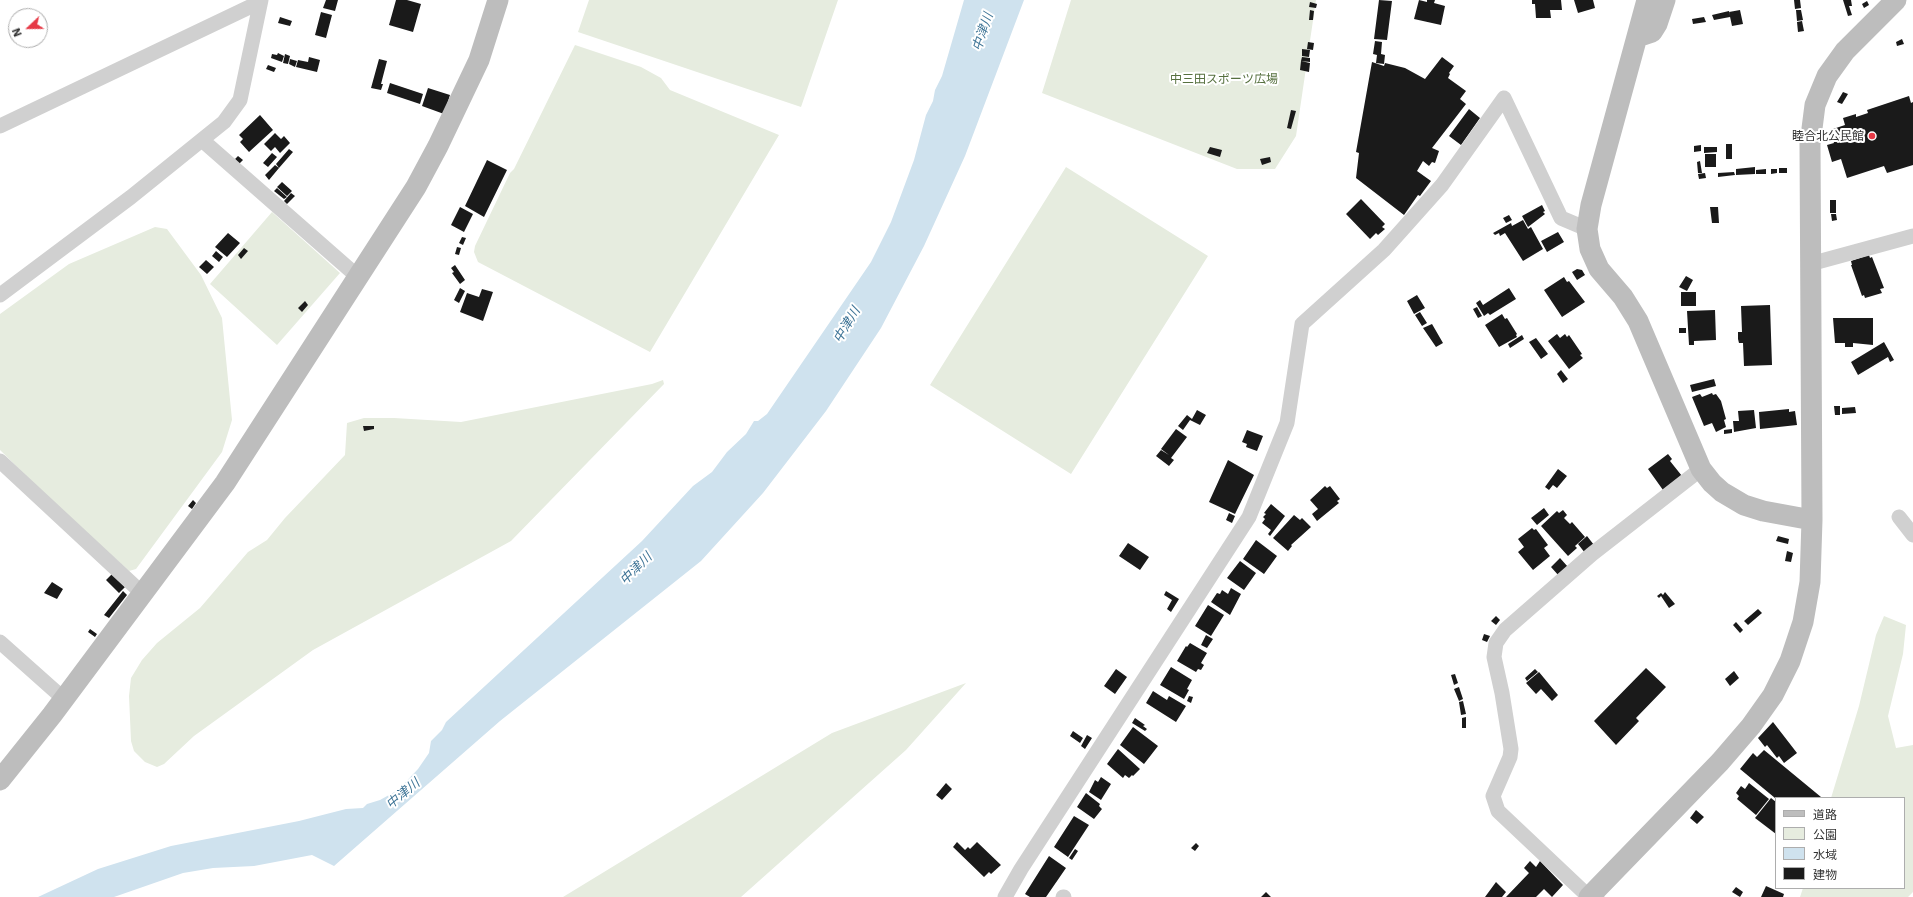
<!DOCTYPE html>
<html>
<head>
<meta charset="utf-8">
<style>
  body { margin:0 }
  #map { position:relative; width:1913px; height:897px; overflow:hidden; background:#fff; font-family:"Work Sans","Noto Sans JP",sans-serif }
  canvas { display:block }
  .legend { position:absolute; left:1775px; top:797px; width:130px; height:92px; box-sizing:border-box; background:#fff; border:1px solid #adadad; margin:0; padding:5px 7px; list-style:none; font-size:12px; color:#333 }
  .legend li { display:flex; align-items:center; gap:8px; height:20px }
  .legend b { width:20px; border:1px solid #adadad }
  .north { position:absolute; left:8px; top:8px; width:40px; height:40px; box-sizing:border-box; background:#fff; border:1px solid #adadad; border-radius:50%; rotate:248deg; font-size:11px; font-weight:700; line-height:16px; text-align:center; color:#333 }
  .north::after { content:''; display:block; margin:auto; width:14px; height:18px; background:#e63946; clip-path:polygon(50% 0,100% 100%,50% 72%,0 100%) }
</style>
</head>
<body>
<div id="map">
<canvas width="1913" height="897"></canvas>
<ul class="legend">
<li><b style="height:5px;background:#bdbdbd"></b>道路</li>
<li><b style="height:11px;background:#e6ecdf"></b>公園</li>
<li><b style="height:11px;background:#cfe2ee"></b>水域</li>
<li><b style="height:11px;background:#1a1a1a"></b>建物</li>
</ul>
<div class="north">N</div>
</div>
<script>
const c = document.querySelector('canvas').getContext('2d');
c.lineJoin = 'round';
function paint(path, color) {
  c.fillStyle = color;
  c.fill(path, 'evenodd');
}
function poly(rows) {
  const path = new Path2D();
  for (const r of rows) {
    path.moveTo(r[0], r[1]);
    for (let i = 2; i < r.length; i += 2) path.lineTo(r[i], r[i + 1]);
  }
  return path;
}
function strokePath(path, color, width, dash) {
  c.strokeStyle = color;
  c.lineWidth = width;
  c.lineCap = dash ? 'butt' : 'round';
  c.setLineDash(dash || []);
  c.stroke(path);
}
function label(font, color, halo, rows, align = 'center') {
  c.font = font + ' "Work Sans","Noto Sans JP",sans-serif';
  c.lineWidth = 4;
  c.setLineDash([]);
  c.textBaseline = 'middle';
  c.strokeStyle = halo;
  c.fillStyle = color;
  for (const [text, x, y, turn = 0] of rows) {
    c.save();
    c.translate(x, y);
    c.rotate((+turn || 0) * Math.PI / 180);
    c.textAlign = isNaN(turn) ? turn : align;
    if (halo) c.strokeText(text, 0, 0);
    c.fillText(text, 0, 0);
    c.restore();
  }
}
paint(poly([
  [589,0,838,0,801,107,578,32],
  [1071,0,1316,0,1296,136,1275,169,1237,169,1042,93],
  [575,45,641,67,661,78,670,90,779,135,650,352,478,262,474,252,475,246,510,173,514,169],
  [1066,167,1208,256,1071,474,930,385],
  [272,212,340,273,277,345,210,284],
  [155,227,167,229,201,275,222,318,232,420,222,452,136,569,129,571,54,503,0,450,0,314,69,264],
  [663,380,664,384,511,541,313,650,194,736,164,764,157,767,145,762,134,751,131,741,129,696,131,678,142,660,157,643,200,608,248,552,267,540,285,518,345,455,347,423,364,418,394,418,461,422,652,384],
  [1884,616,1906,625,1903,654,1888,716,1896,748,1913,745,1913,892,1908,897,1800,897,1803,888,1904,888,1904,798,1831,798,1859,706,1876,635],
  [966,683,906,750,741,897,563,897,832,733]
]), '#e6ecdf');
paint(poly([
  [964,0,1024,0,965,156,924,246,881,328,826,411,763,493,701,561,500,721,334,866,312,855,254,866,213,868,183,873,114,897,38,897,98,869,171,846,299,821,346,809,363,808,367,804,380,800,398,790,418,769,429,753,431,741,442,730,446,722,642,541,693,486,712,472,727,452,746,434,754,421,758,421,767,414,871,262,891,222,914,160,926,115,933,101,935,90,942,76]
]), '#cfe2ee');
paint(poly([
  [326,0,338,0,335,11,323,8],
  [396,0,407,0,421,4,413,32,389,25],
  [1379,0,1392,1,1387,40,1374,39],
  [1419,0,1427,2,1427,0,1435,0,1434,3,1445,6,1441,25,1414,19],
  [1532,0,1561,0,1562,10,1550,10,1551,18,1536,18,1535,4,1532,4],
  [1574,0,1593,0,1595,8,1578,13],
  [1794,0,1800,0,1801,8,1795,9],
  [1843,0,1851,0,1852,6,1849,6,1852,15,1848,16],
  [1867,1,1869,5,1864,8,1862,4],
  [1310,2,1317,4,1316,8,1309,7],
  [1310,10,1314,11,1313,20,1309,20],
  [1740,10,1743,24,1732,26,1729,12],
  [1796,10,1801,10,1803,20,1797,21],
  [1729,11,1730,17,1714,20,1712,15],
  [321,12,332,15,326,38,315,35],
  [280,17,292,21,290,26,278,23],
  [1704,17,1706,22,1693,24,1692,19],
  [1802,21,1804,31,1798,32,1797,22],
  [1902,39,1904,44,1897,46,1896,42],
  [1375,41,1382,42,1381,54,1385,55,1384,64,1376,63,1377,55,1373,54],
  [1308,42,1314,43,1313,50,1307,49],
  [1302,49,1310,50,1309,57,1302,56],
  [278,53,284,56,282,62,271,58,272,54,277,55],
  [285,54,290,56,288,64,283,63],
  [309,57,320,60,317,72,296,67,298,60,308,62],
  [1302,57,1310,58,1310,62,1301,61],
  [1442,57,1454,66,1449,73,1450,74,1448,78,1466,91,1460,99,1466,104,1432,148,1439,151,1435,163,1432,162,1429,166,1423,161,1417,171,1431,181,1420,196,1418,195,1404,215,1356,178,1359,153,1356,152,1372,62,1384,66,1385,63,1405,68,1425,79],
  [290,59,297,61,295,67,289,64],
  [379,59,387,61,381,84,383,84,381,90,371,88],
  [1301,61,1310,63,1309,72,1300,70],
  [268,65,276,68,274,72,266,69],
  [390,83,423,94,420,104,387,93],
  [428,88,450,95,444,114,422,106],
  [1843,92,1848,94,1842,104,1837,102],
  [1909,96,1911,103,1913,102,1913,165,1887,173,1884,166,1847,178,1841,159,1832,162,1827,145,1834,143,1830,130,1845,125,1843,118,1856,114,1856,117,1868,113,1867,110],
  [1469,109,1480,118,1461,145,1449,136],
  [1291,110,1296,111,1291,129,1287,128],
  [260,115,273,130,249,152,240,142,243,139,239,135],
  [275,133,281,139,284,136,290,143,280,153,275,147,271,151,264,144],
  [1726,144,1732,144,1732,159,1726,159],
  [1701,145,1701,151,1694,152,1694,146],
  [1210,147,1222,150,1220,157,1207,153],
  [1704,147,1717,147,1717,152,1704,153],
  [289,149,293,152,279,168,276,164],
  [272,153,277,157,268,167,263,163],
  [1705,154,1716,154,1716,167,1705,167],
  [238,156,243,160,239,164,235,159],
  [1270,157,1271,162,1262,165,1260,159],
  [487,160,507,170,484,217,465,206],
  [1700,161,1702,173,1698,173,1697,162],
  [275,165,279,168,269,180,265,175],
  [1755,167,1755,174,1736,175,1736,169],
  [1779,168,1787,168,1787,173,1779,173],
  [1766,169,1766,174,1756,174,1756,170],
  [1771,169,1777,169,1777,173,1771,174],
  [1734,172,1735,175,1718,177,1718,173],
  [1705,173,1706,178,1699,179,1698,174],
  [282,182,292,191,287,196,277,187],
  [277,188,287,197,284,199,274,191],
  [291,193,295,196,287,204,284,201],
  [1361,199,1385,224,1382,227,1385,229,1378,235,1376,233,1370,239,1346,214],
  [1830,200,1836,200,1836,213,1830,213],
  [1542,205,1545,211,1543,212,1545,214,1528,227,1522,216],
  [460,207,473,214,464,232,451,225],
  [1710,207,1718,207,1719,223,1712,223],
  [1831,214,1836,214,1837,220,1832,221],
  [1509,215,1512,220,1506,223,1503,218],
  [1523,220,1528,229,1531,227,1543,249,1523,261,1505,233,1500,236,1499,233,1495,235,1493,233,1511,223,1512,226],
  [1558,232,1564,242,1547,252,1541,241],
  [228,233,240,243,227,257,215,247],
  [462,237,466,238,463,245,459,243],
  [457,247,461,248,459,255,455,254],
  [244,248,248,251,241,259,238,255],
  [216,251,223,257,219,262,212,256],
  [1869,255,1870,258,1872,257,1884,288,1880,289,1882,293,1865,298,1864,295,1862,296,1851,265,1852,265,1851,261],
  [206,260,214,267,207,274,199,267],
  [455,265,465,280,460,284,452,273,454,272,451,268],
  [1577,269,1582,270,1585,275,1577,280,1572,272],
  [1686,276,1693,280,1687,291,1679,287],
  [1564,277,1567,282,1569,281,1585,302,1562,317,1544,290],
  [460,288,465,291,459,303,454,300],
  [1509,288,1516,299,1490,315,1488,313,1484,316,1476,303,1480,300,1483,305],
  [482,289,493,292,483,321,460,312,467,293,479,297],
  [1681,292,1696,292,1696,306,1681,306],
  [1417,295,1425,308,1414,314,1407,301],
  [305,301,308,305,302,312,298,308],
  [1770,305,1772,365,1744,366,1743,343,1739,343,1738,339,1738,332,1742,332,1741,306],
  [1477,307,1482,316,1478,318,1473,309],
  [1715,310,1716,340,1694,341,1694,345,1689,345,1687,311],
  [1420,312,1427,323,1422,326,1415,315],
  [1502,314,1505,319,1507,318,1517,334,1516,335,1517,337,1499,347,1485,325],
  [1833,318,1873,318,1873,345,1853,343,1853,347,1845,347,1845,343,1835,343],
  [1432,324,1443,343,1436,347,1423,328],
  [1679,328,1686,328,1686,333,1679,333],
  [1557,334,1560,338,1565,334,1567,337,1569,335,1582,354,1580,355,1583,358,1569,369,1548,341],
  [1522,335,1524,339,1510,348,1508,344],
  [1536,338,1548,354,1541,359,1529,342],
  [1884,342,1894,360,1890,362,1888,357,1858,375,1851,362],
  [1561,370,1568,379,1563,383,1557,374],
  [1714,379,1716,386,1692,392,1690,385],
  [1712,393,1713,395,1716,394,1721,401,1726,419,1724,420,1726,427,1716,432,1712,423,1704,426,1692,397,1700,394,1702,397],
  [1834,406,1840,406,1840,415,1835,415],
  [1855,407,1856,413,1842,414,1842,408],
  [1789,409,1789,412,1795,411,1797,425,1760,429,1759,412],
  [1197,410,1206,415,1200,425,1190,420,1183,430,1178,426,1187,415,1192,419],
  [1754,410,1756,428,1734,432,1733,421,1739,421,1738,411],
  [363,426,374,426,374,429,364,431],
  [1176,429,1187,437,1171,458,1174,460,1169,466,1156,456,1161,450,1169,455,1161,449],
  [1732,429,1732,433,1724,434,1724,430],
  [1247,430,1263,436,1257,451,1246,447,1247,444,1242,442],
  [1668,454,1672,459,1670,461,1682,476,1663,490,1648,469],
  [1228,460,1254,475,1235,514,1209,502],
  [1558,469,1567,476,1557,488,1553,485,1549,490,1545,487],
  [1325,486,1327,488,1330,486,1340,499,1337,501,1339,503,1317,521,1312,514,1318,509,1310,500],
  [193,500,196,503,192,509,188,506],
  [1271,504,1285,516,1270,536,1268,534,1271,530,1262,523,1265,519,1263,517,1266,514,1264,513],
  [1544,508,1549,515,1537,525,1531,518],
  [1563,510,1567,515,1564,518,1570,524,1572,522,1585,537,1575,546,1577,548,1568,556,1541,526,1557,511,1559,513],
  [1229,513,1235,516,1232,523,1226,520],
  [1294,515,1300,520,1302,518,1311,527,1291,545,1292,546,1288,551,1273,538],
  [1532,528,1534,530,1536,529,1548,545,1544,548,1550,556,1533,570,1518,552,1524,547,1518,539],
  [1587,536,1594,545,1585,553,1578,544],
  [1778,536,1789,539,1788,544,1776,541],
  [1256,540,1277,556,1264,574,1243,559],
  [1128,543,1149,557,1140,570,1119,556],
  [1787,551,1793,553,1791,562,1785,561],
  [1560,558,1568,567,1559,576,1551,567],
  [1240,561,1256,573,1244,590,1227,578],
  [112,574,125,587,119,593,106,580],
  [52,582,63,589,57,599,44,593],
  [1231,588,1241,594,1230,615,1211,602,1217,593,1220,594,1222,590,1228,594],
  [123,591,127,595,109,618,104,615],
  [1166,591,1179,599,1171,612,1167,609,1172,600,1164,595],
  [1665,592,1675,604,1669,608,1661,596,1659,598,1657,596,1661,593,1663,595],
  [1208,605,1224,615,1211,636,1195,626],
  [1758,609,1762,613,1748,625,1744,621],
  [1496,616,1500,620,1496,625,1491,621],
  [1736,622,1743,630,1740,633,1733,625],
  [90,629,97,634,95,637,88,632],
  [1484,634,1490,636,1487,642,1482,640],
  [1206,635,1213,639,1207,648,1201,645],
  [1190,643,1207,653,1201,663,1204,665,1201,670,1198,669,1196,672,1177,661,1186,646,1187,647],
  [1171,667,1192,680,1187,689,1189,690,1184,699,1160,685],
  [1646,668,1666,687,1636,718,1639,721,1616,745,1594,721],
  [1116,669,1127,677,1115,694,1104,686],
  [1535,669,1538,672,1527,681,1525,678],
  [1734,671,1739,678,1730,686,1725,679],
  [1539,672,1558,695,1552,701,1541,689,1536,694,1526,683],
  [1455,674,1458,683,1454,685,1451,675],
  [1459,687,1463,699,1459,701,1454,689],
  [1153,691,1167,700,1169,696,1186,706,1176,722,1146,703],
  [1189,696,1193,697,1191,703,1187,701],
  [1463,701,1466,714,1461,715,1459,702],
  [1466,717,1466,728,1462,728,1462,718],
  [1135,718,1145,725,1143,726,1147,729,1145,731,1132,723],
  [1773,722,1797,753,1784,763,1779,756,1777,758,1767,745,1765,747,1758,738],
  [1133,727,1158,746,1144,764,1120,745],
  [1073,731,1083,738,1080,743,1070,736],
  [1087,735,1092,738,1085,749,1081,746],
  [1118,749,1140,769,1133,776,1132,775,1129,778,1125,775,1123,778,1107,764],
  [1764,750,1821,797,1820,798,1775,798,1740,769,1753,753,1757,757],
  [1101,777,1111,784,1101,800,1089,792,1095,780,1098,782],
  [946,783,952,789,942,800,936,795],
  [1749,783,1769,799,1756,815,1737,799,1739,796,1736,793,1741,786,1745,789],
  [1086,793,1100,804,1099,806,1102,809,1094,819,1077,807],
  [1771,798,1776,802,1776,834,1755,818],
  [1696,810,1704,817,1697,824,1690,818],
  [1074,816,1089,825,1068,857,1054,847],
  [957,842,965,850,968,847,970,849,977,842,1001,865,991,874,989,872,984,877,953,847],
  [1196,843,1199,846,1195,851,1191,848],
  [1075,849,1078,851,1072,860,1069,858],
  [1049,856,1066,868,1046,897,1030,897,1025,894],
  [1530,861,1536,867,1540,861,1563,885,1552,897,1544,889,1536,897,1506,897,1529,873,1524,868],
  [1496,882,1506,892,1502,897,1485,897],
  [1766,886,1784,894,1783,897,1761,897],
  [1736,887,1743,892,1740,897,1732,892],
  [1266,892,1271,897,1261,897]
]), '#1a1a1a');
strokePath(poly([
  [0,126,260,2],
  [202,140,357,276],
  [1810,264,1913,236],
  [0,295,131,197,224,122,240,100,261,0],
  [0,461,143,594],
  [1899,517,1913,535],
  [0,642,64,699],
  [1005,897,1021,869,1249,517,1287,423,1302,324,1384,250,1442,185,1504,98,1561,218,1587,229],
  [1063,897,1064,897],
  [1597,897,1593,893,1588,896,1498,811,1493,796,1510,757,1511,749,1502,693,1494,657,1496,643,1505,630,1592,554,1701,469]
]), '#d0d0d0', 15);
strokePath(poly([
  [1647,0,1591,205,1587,229,1590,249,1599,269,1623,297,1638,321,1701,469,1712,483,1722,492,1744,505,1763,511,1812,520],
  [1637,37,1652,32,1657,24,1665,0],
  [0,780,52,715,225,483,416,187,438,146,479,60,498,0],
  [1589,897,1720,762,1751,726,1773,695,1790,661,1803,622,1810,582,1812,520,1810,144,1815,105,1827,76,1845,51,1896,0]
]), '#bdbdbd', 21);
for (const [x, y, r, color] of [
  [1872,136,4,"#e63946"]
]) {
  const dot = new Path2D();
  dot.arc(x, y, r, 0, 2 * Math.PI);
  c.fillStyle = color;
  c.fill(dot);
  strokePath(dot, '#fff', 1.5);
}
label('12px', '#56703f', '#fff', [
  ["中三田スポーツ広場",1224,79]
]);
label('12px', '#333', '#fff', [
  ["睦合北公民館",1864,136]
], 'right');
label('italic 13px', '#3f7597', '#fff', [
  ["中津川",983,32,-72],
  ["中津川",847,325,-59],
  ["中津川",636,569,-45],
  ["中津川",403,794,-40]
]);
</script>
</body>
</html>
